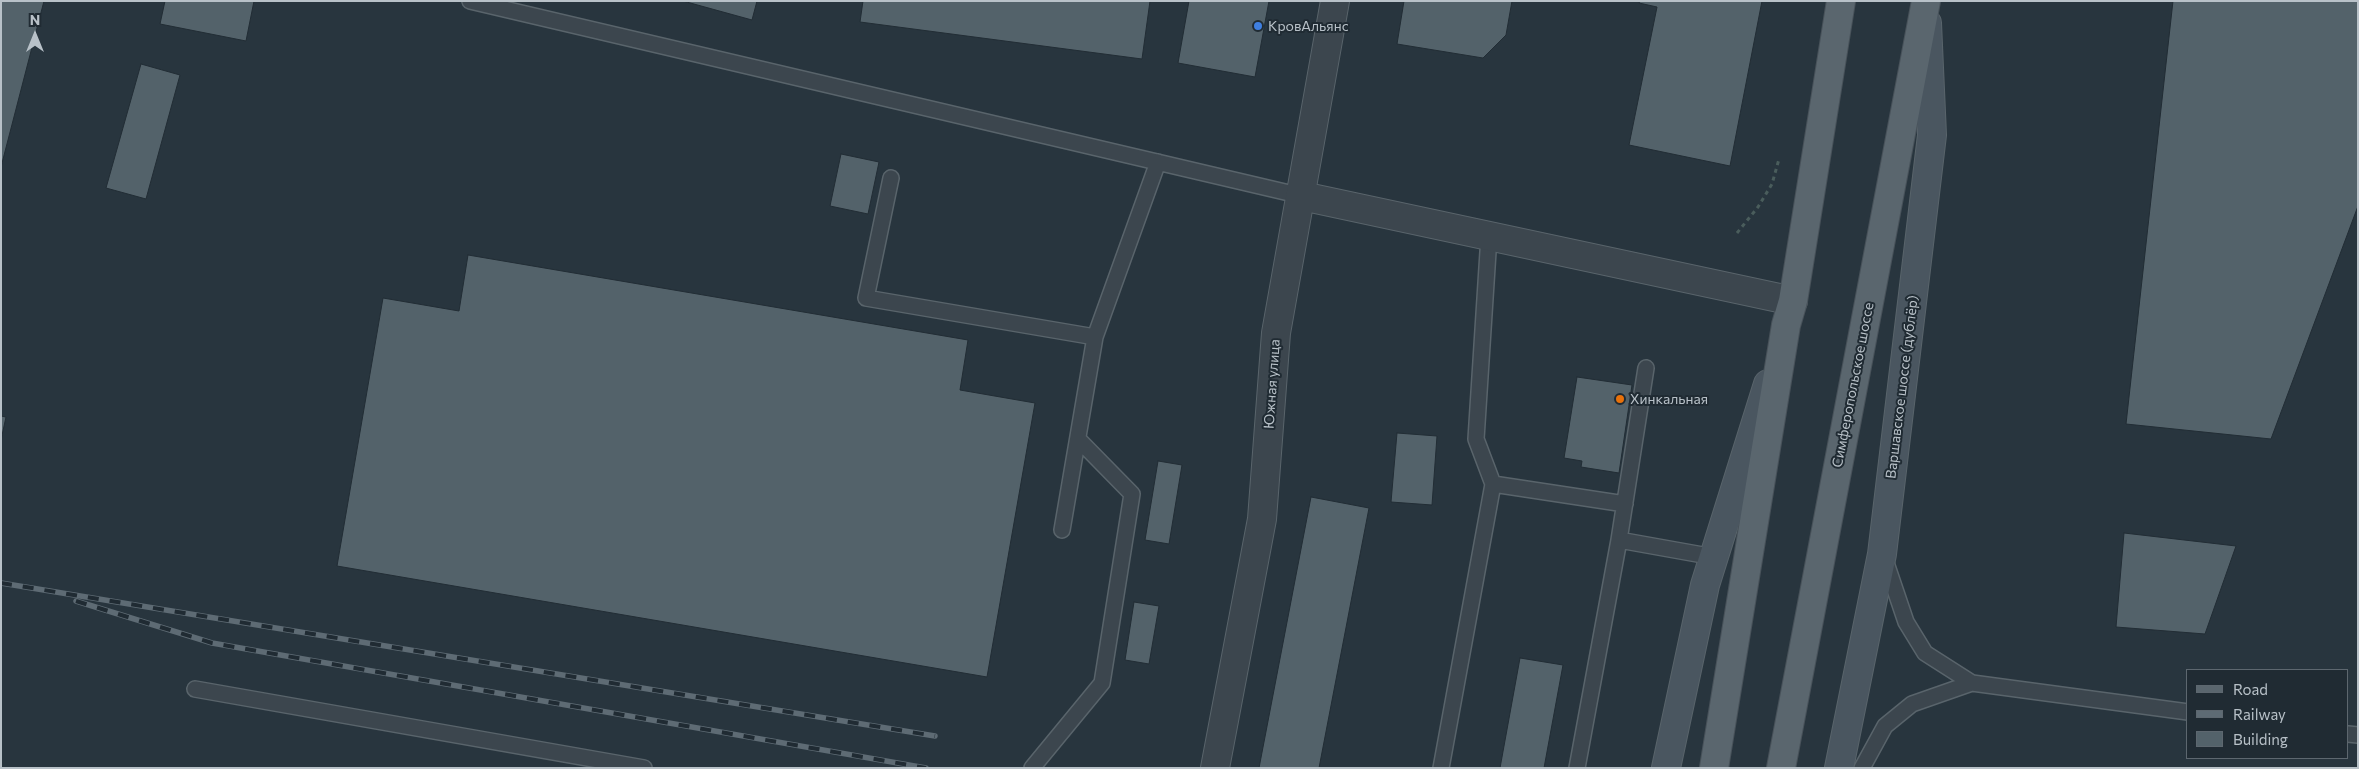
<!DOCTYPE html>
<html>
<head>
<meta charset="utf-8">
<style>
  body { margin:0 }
  #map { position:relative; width:2359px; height:769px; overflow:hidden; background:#28353e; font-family:Commissioner,sans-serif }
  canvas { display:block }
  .frame { position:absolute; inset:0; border:2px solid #b8c1c8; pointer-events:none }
  .legend { position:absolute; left:2186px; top:669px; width:162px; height:90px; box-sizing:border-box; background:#202b33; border:1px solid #5d676f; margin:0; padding:6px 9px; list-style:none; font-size:15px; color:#b8c1c8 }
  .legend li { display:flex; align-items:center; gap:10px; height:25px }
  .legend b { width:25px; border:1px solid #5d676f }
  .north { position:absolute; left:10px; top:10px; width:50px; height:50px; -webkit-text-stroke:4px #202b33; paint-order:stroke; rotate:0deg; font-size:14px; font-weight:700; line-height:20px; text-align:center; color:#b8c1c8 }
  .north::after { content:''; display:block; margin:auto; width:18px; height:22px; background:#b8c1c8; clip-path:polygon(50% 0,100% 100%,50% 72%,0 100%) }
</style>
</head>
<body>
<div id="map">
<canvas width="2359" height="769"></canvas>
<div class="frame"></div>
<ul class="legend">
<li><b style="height:6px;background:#5a666e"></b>Road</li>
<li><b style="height:6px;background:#5e6b74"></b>Railway</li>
<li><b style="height:14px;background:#53626a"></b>Building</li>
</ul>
<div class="north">N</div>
</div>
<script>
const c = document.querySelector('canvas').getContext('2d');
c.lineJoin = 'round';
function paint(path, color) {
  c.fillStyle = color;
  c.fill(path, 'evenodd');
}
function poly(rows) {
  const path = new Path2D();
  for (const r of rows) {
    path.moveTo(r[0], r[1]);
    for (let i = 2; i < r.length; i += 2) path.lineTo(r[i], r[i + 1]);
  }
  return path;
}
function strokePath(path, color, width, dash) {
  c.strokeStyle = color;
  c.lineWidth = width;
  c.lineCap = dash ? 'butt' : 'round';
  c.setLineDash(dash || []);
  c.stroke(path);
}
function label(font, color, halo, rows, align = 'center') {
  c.font = font + ' Commissioner,sans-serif';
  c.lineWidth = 4;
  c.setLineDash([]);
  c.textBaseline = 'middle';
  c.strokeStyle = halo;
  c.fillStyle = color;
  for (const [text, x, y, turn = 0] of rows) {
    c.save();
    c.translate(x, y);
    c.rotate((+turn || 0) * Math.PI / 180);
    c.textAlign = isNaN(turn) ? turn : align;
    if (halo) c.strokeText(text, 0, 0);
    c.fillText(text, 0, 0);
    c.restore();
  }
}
const building = poly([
  [1,1,44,1,1,167,1,1],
  [165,1,254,1,246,41,160,24,165,1],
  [683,1,757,1,752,20,683,1],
  [863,1,1150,1,1142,59,860,22,863,1],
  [1189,1,1269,1,1255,77,1178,63,1189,1],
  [1404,1,1512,1,1506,35,1483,58,1397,44,1404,1],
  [1640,1,1762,1,1730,166,1629,145,1657,7,1639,3,1640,1],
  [2173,1,2358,1,2358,206,2271,439,2126,424,2173,1],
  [141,64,180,75,146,199,106,188,141,64],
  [841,154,879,162,868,214,830,206,841,154],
  [468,255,968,340,960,390,1035,403,987,677,337,566,383,298,459,311,468,255],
  [1577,377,1632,385,1619,473,1581,467,1582,461,1564,458,1577,377],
  [1,416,6,417,1,440,1,416],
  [1397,433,1437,436,1432,505,1391,502,1397,433],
  [1158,461,1182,465,1169,544,1145,540,1158,461],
  [1311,497,1369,508,1319,768,1259,768,1311,497],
  [2124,533,2236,546,2205,634,2116,627,2124,533],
  [1134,602,1159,606,1149,664,1125,660,1134,602],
  [1520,658,1563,665,1544,768,1500,768,1520,658]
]);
paint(building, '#53626a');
strokePath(building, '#222d35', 1);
const service = poly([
  [470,1,1302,196],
  [891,178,866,298,1095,337,1158,162],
  [1489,236,1476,439,1493,484],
  [1062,530,1095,337],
  [1619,540,1646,368],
  [1885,560,1906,622,1925,653,1972,683,2188,712],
  [195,689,644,768],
  [2348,734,2358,735],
  [1032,768,1102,683,1132,494,1078,439],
  [1441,768,1493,484,1625,504],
  [1577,768,1619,540,1714,557],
  [1862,768,1885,726,1912,704,1972,683]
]);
const minor = poly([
  [1302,196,1793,301],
  [1215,768,1262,519,1276,333,1335,1]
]);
const secondary = poly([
  [1666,768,1705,585,1768,384],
  [1839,768,1882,554,1932,135,1927,23]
]);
const primary = poly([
  [1714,768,1786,325,1793,301,1841,1],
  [1781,768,1926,1]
]);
strokePath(service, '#59646b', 18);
strokePath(minor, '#59646b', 30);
strokePath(secondary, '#59646b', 30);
strokePath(primary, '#48525a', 30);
strokePath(poly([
  [1737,233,1758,207,1772,184,1779,159]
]), '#4a5d5c', 3, [4, 4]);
strokePath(service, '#3c464e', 15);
strokePath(minor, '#3c464e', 28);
strokePath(secondary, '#4a5660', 28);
strokePath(primary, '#5a666e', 28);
const rail = poly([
  [1,583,935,736],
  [76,601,212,643,926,768]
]);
strokePath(rail, '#5e6b74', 5.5);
strokePath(rail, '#202b33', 4, [11]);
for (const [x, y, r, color] of [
  [1258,26,5,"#3f7fe0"],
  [1620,399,5,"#e8710a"]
]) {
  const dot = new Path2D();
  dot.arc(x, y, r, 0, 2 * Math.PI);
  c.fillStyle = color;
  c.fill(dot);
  strokePath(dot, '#202b33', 2);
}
label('14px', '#b8c1c8', '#202b33', [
  ["КровАльянс",1268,26],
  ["Хинкальная",1630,399]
], 'left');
label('14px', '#b8c1c8', '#202b33', [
  ["Южная улица",1272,384,-86],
  ["Симферопольское шоссе",1853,385,-79],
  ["Варшавское шоссе (дублёр)",1902,387,-83]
]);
</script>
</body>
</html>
